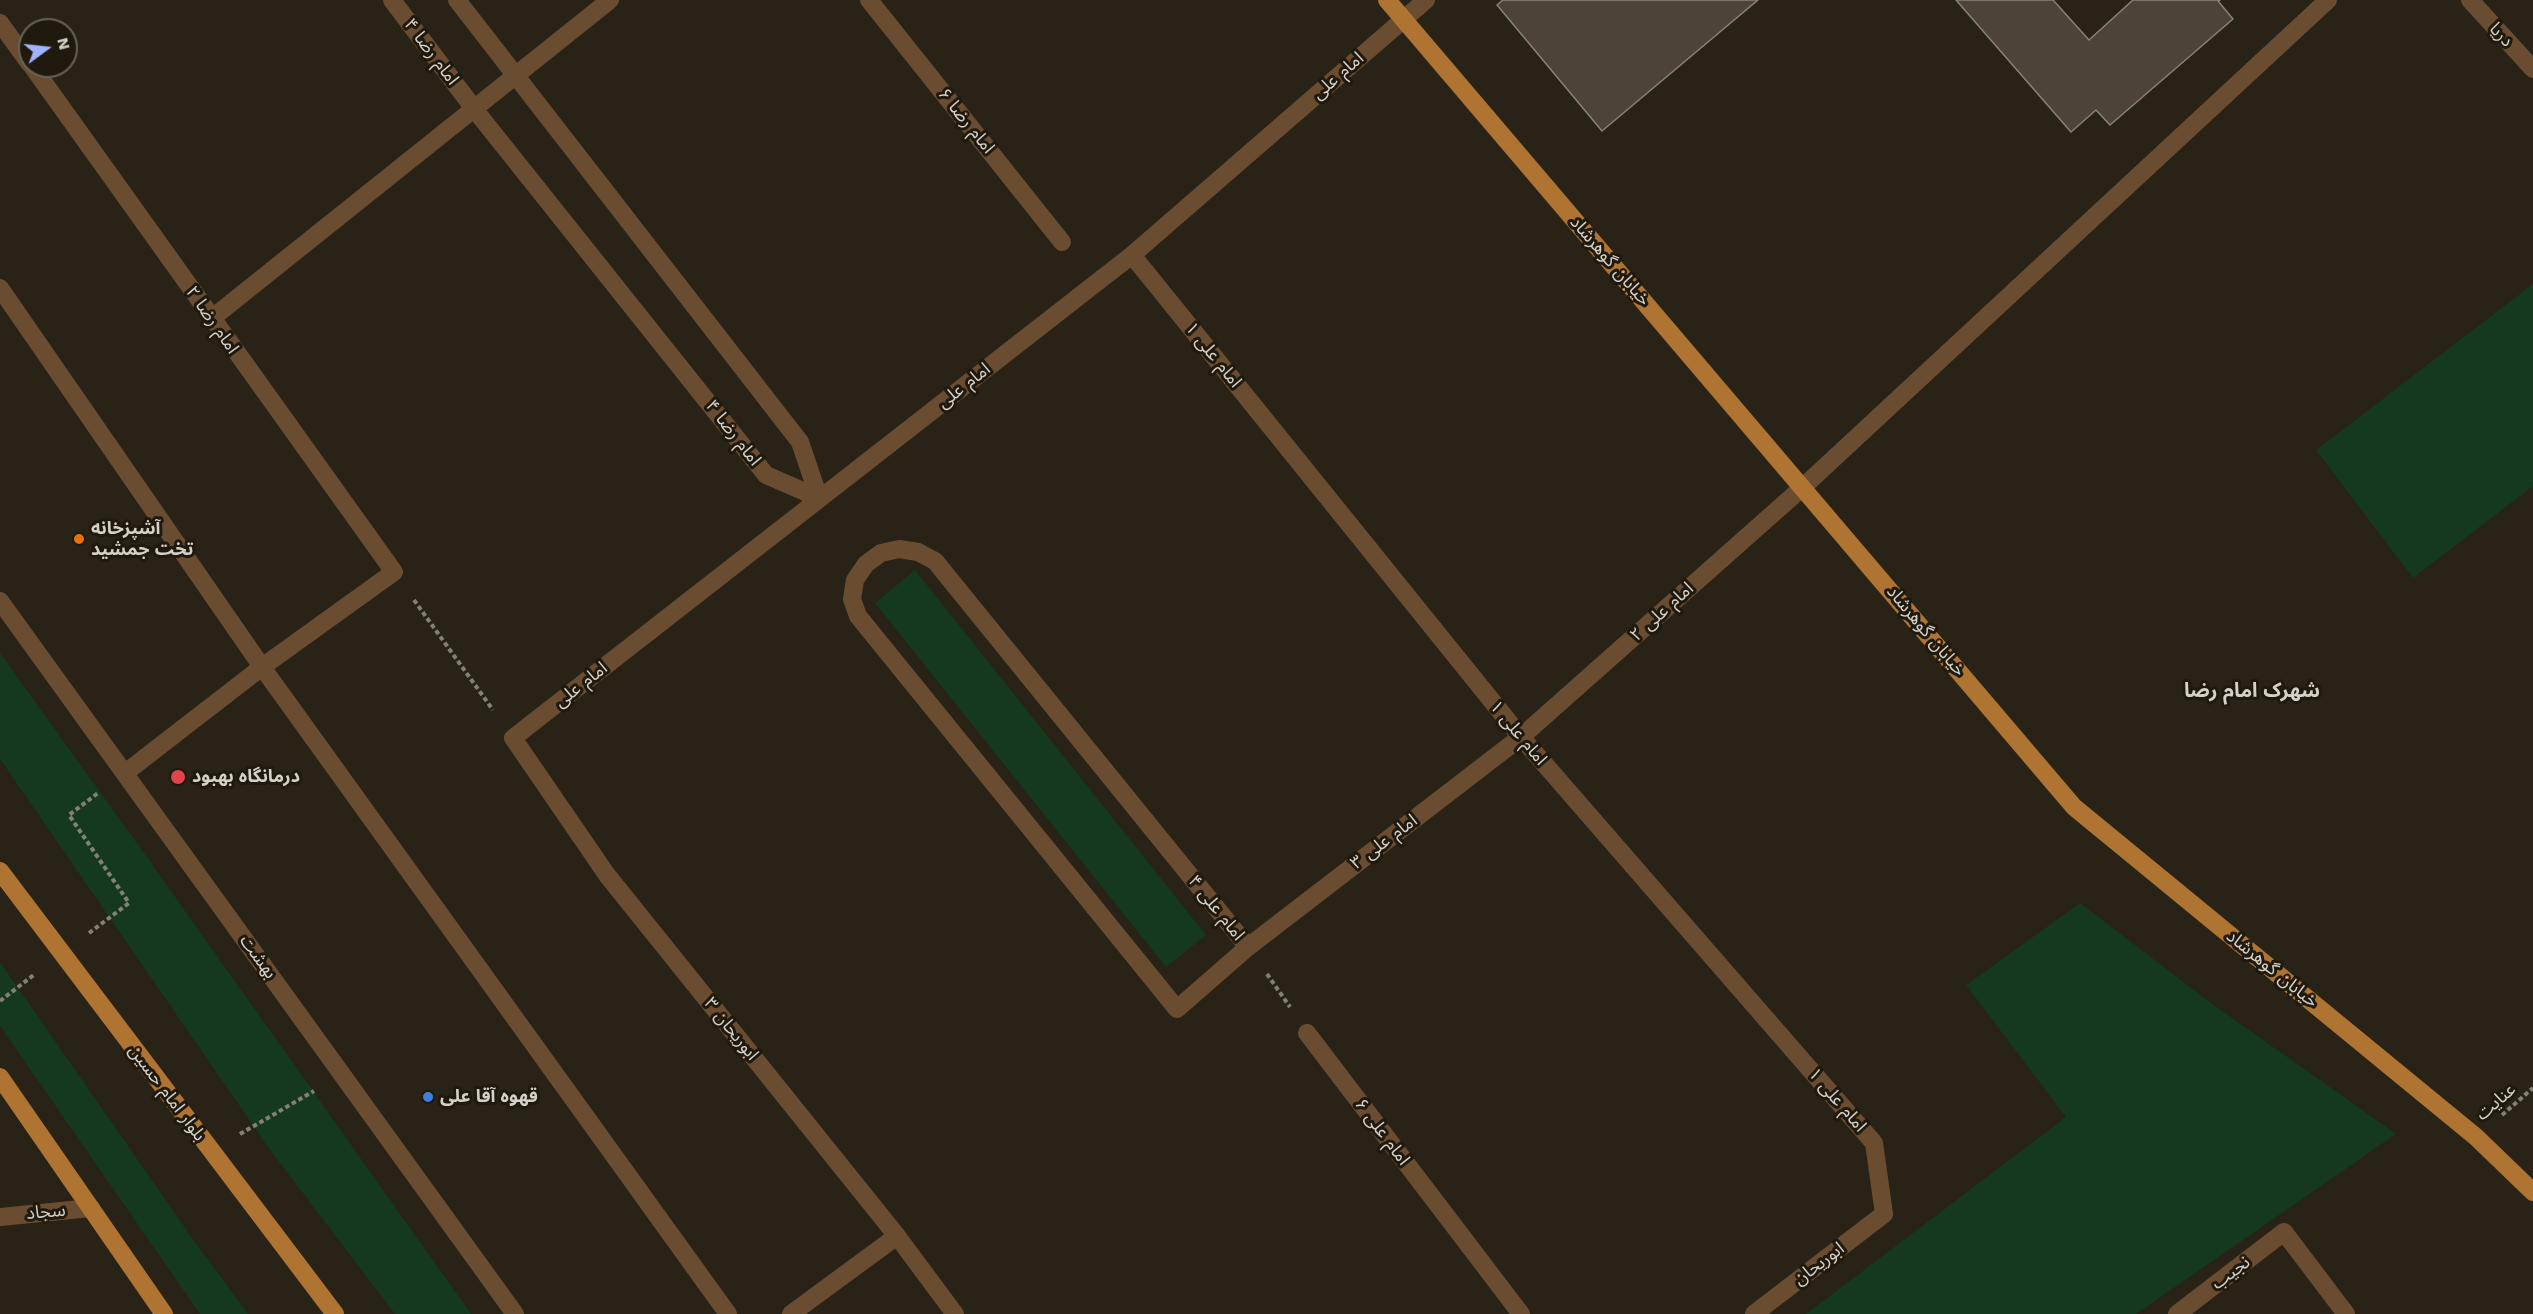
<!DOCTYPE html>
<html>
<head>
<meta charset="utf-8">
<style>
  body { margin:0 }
  #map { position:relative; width:2533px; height:1314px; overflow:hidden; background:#292217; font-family:"Work Sans",sans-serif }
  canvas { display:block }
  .north { position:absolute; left:18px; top:18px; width:60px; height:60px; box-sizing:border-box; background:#20190e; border:2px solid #686359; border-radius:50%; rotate:75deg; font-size:16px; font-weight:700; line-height:24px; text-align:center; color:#d5d1c9 }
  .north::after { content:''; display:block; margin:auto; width:21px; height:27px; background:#9eb4fd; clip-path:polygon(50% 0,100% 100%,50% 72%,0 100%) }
</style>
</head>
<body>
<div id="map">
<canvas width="2533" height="1314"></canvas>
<div class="north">N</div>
</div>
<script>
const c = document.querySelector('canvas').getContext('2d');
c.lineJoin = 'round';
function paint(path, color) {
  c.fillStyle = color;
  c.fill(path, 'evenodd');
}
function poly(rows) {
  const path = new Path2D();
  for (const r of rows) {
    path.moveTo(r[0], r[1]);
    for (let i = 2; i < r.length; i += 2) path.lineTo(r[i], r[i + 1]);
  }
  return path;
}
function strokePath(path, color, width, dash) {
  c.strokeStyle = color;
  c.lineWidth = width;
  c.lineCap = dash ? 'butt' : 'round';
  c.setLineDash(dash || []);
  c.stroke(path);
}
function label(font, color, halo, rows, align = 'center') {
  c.font = font + ' "Work Sans","Noto Sans Arabic",sans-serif';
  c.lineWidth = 6;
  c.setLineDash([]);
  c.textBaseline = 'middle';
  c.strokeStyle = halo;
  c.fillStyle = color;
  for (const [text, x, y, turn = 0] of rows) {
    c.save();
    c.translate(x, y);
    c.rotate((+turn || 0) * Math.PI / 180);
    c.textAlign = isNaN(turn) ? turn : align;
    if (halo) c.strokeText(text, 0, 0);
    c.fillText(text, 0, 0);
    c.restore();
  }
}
paint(poly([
  [2533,284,2533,486,2413,578,2316,450],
  [915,570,1206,935,1166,967,875,603],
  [0,653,144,853,471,1314,395,1314,270,1150,0,759],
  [2080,903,2211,1003,2396,1134,2136,1314,1806,1314,2066,1117,1966,985],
  [0,962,190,1235,248,1314,200,1314,0,1026]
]), '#14391e');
const building = poly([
  [1503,0,1758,0,1602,131,1497,5,1503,0],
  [1956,0,2053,0,2089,40,2133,0,2220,0,2218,1,2233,19,2110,125,2096,110,2071,132,1956,0]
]);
paint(building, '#4d4338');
strokePath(building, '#8c8175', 1.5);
strokePath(poly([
  [414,600,493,710],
  [89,933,129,903,69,815,98,793],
  [1267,974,1290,1007],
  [0,1001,35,974],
  [2502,1115,2533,1088],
  [240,1134,314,1091]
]), '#858076', 4, [4.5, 3]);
strokePath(poly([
  [392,0,475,110,766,475,819,498],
  [457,0,800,442,819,498],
  [869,0,1062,242],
  [2470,0,2533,69],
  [0,23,30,64],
  [32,66,394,572,262,667,125,773],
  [1132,255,1521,737,1874,1143,1884,1214,1754,1314],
  [0,288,262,667,728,1314],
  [211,319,610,0],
  [0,601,515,1314],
  [1248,947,935,561,918,552,899,549,881,553,866,564,855,580,852,599,858,616,1177,1009,1248,947,1521,737,1803,487,2328,0],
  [1307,1033,1521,1314],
  [0,1217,91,1208],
  [791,1314,897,1236],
  [955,1314,897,1236,607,875,513,738,1132,255,1426,0],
  [2177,1314,2284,1232,2346,1314]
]), '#6a4d30', 18);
strokePath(poly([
  [1387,0,2074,807,2476,1137,2533,1192],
  [0,871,335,1314],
  [0,1077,164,1314]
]), '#af7432', 18);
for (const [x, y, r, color] of [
  [79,539,6,"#e8710a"],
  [178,777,8,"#e0444e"],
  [428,1097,6,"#3f7fe0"]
]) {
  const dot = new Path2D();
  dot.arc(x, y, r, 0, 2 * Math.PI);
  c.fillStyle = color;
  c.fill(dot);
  strokePath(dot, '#20190e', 2);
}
label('18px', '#d5d1c9', '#20190e', [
  ["دریا",2501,35,47],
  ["امام رضا ۴",431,52,53],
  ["امام علی",1338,76,-41],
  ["امام رضا ۶",966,121,51],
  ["خیابان گوهرشاد",1610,261,49],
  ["امام رضا ۲",212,320,55],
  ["امام علی ۱",1213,355,51],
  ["امام علی",964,386,-38],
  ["امام رضا ۴",733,433,52],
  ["امام علی ۲",1662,612,-42],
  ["خیابان گوهرشاد",1926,631,50],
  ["امام علی",581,685,-38],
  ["امام علی ۱",1518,733,50],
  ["امام علی ۳",1384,842,-37],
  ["امام علی ۴",1216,908,51],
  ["بهشت",258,957,54],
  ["خیابان گوهرشاد",2272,969,39],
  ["ابوریحان ۳",731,1029,51],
  ["بلوار امام حسین",167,1093,53],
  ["امام علی ۱",1837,1100,49],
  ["عنایت",2496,1102,-41],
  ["امام علی ۶",1382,1132,53],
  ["سجاد",46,1212,-5],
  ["ابوریحان",1819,1264,-37],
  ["نجیب",2231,1273,-37]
]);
label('bold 18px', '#d5d1c9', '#20190e', [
  ["آشپزخانه",91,529],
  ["تخت جمشید",91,550],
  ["درمانگاه بهبود",192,777],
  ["قهوه آقا علی",440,1097]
], 'left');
label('bold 20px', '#d5d1c9', '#20190e', [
  ["شهرک امام رضا",2252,691]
]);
</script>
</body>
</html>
